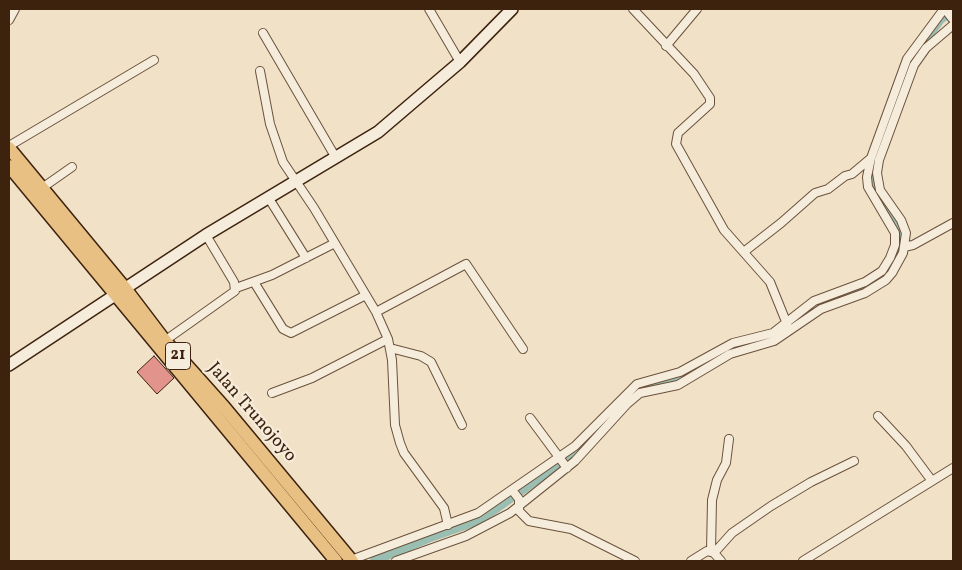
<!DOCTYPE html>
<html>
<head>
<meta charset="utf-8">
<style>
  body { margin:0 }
  #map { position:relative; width:962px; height:570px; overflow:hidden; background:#f1e1c7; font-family:Vollkorn,serif }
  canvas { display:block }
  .frame { position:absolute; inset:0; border:10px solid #3d220e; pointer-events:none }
</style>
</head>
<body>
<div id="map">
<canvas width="962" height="570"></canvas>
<div class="frame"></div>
</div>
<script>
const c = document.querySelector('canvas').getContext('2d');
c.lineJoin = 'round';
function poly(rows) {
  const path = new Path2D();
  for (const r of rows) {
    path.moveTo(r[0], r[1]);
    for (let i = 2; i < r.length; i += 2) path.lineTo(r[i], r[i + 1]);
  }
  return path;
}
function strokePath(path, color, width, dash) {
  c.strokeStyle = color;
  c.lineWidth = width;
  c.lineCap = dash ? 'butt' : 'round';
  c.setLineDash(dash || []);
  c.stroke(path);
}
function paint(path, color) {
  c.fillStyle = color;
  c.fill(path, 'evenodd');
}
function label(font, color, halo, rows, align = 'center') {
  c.font = font + ' Vollkorn,serif';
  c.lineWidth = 4.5;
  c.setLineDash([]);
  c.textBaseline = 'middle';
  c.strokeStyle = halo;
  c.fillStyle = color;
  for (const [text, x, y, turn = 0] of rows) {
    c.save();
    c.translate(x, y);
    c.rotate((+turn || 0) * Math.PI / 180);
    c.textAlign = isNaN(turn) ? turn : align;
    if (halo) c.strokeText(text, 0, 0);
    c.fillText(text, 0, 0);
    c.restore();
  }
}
strokePath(poly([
  [898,93,926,39,940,20,953,10],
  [857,288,872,283,890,266,900,247,900,232,871,177,874,162],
  [628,396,646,385,666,382,684,372],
  [374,561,429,538,480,520,577,451,607,418]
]), '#9bbeb2', 9);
const building = poly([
  [154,356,174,378,157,394,137,372,154,356]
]);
paint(building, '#e1938c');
strokePath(building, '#3d220e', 1);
const minor = poly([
  [429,9,460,62],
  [633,9,694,74,710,98,710,104,678,133,676,144,724,230,770,282,787,324],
  [9,20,15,9],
  [263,33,336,158],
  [666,46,697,9],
  [260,71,270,124,283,162,314,208,376,312,466,264,523,349],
  [9,146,154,60],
  [42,188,72,167],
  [268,197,306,258],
  [904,247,913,245,953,223],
  [745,251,781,223,815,193,828,189,845,176,852,174,871,158],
  [254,282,283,329,291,333,366,295],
  [236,288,272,275,335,243],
  [376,312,388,339,392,360,395,425,400,443,404,453,444,508,448,525],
  [163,342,235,291,234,282,206,235],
  [390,348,421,356,431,362,462,425],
  [272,393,312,378,388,339],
  [878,416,906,446,932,481],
  [530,418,567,468],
  [512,490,519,499,519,511,529,521,571,529,635,561],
  [711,551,712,500,717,480,726,463,729,439],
  [714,553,732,533,771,506,811,482,854,461],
  [351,560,478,513,575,446,637,384,680,372,733,343,773,333,814,301,865,282,882,271,890,258,895,245,895,233,868,187,867,177,871,158,907,59,944,9],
  [396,561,466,536,510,513,575,461,627,404,640,393,678,385,730,354,774,341,821,309,865,293,886,280,892,273,903,253,906,233,901,220,880,190,877,173,879,160,914,65,926,48,953,25],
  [691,561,707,551,714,553,721,561],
  [803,561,953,468]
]);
const tertiary = poly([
  [946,9,953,18]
]);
const secondary = poly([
  [9,365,206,235,378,132,460,62,512,9]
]);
const trunk = poly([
  [9,148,124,287,165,341,224,407,352,561],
  [9,166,336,561]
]);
strokePath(minor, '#6a523c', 10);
strokePath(tertiary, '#6a523c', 12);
strokePath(secondary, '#3d220e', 14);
strokePath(trunk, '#3d220e', 15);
strokePath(minor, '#f6ecdb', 8);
strokePath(tertiary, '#f6ecdb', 10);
strokePath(secondary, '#f6ecdb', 11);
strokePath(trunk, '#e8c084', 12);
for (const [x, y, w] of [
  [178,356,25]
]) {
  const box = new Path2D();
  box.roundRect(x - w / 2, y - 13.5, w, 27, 4);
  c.fillStyle = '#f6ecdb';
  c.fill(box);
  strokePath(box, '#3d220e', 1);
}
label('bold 16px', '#3d220e', null, [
  ["21",178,356]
]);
label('18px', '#3d220e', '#f6ecdb', [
  ["Jalan Trunojoyo",251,413,49]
]);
</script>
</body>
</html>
